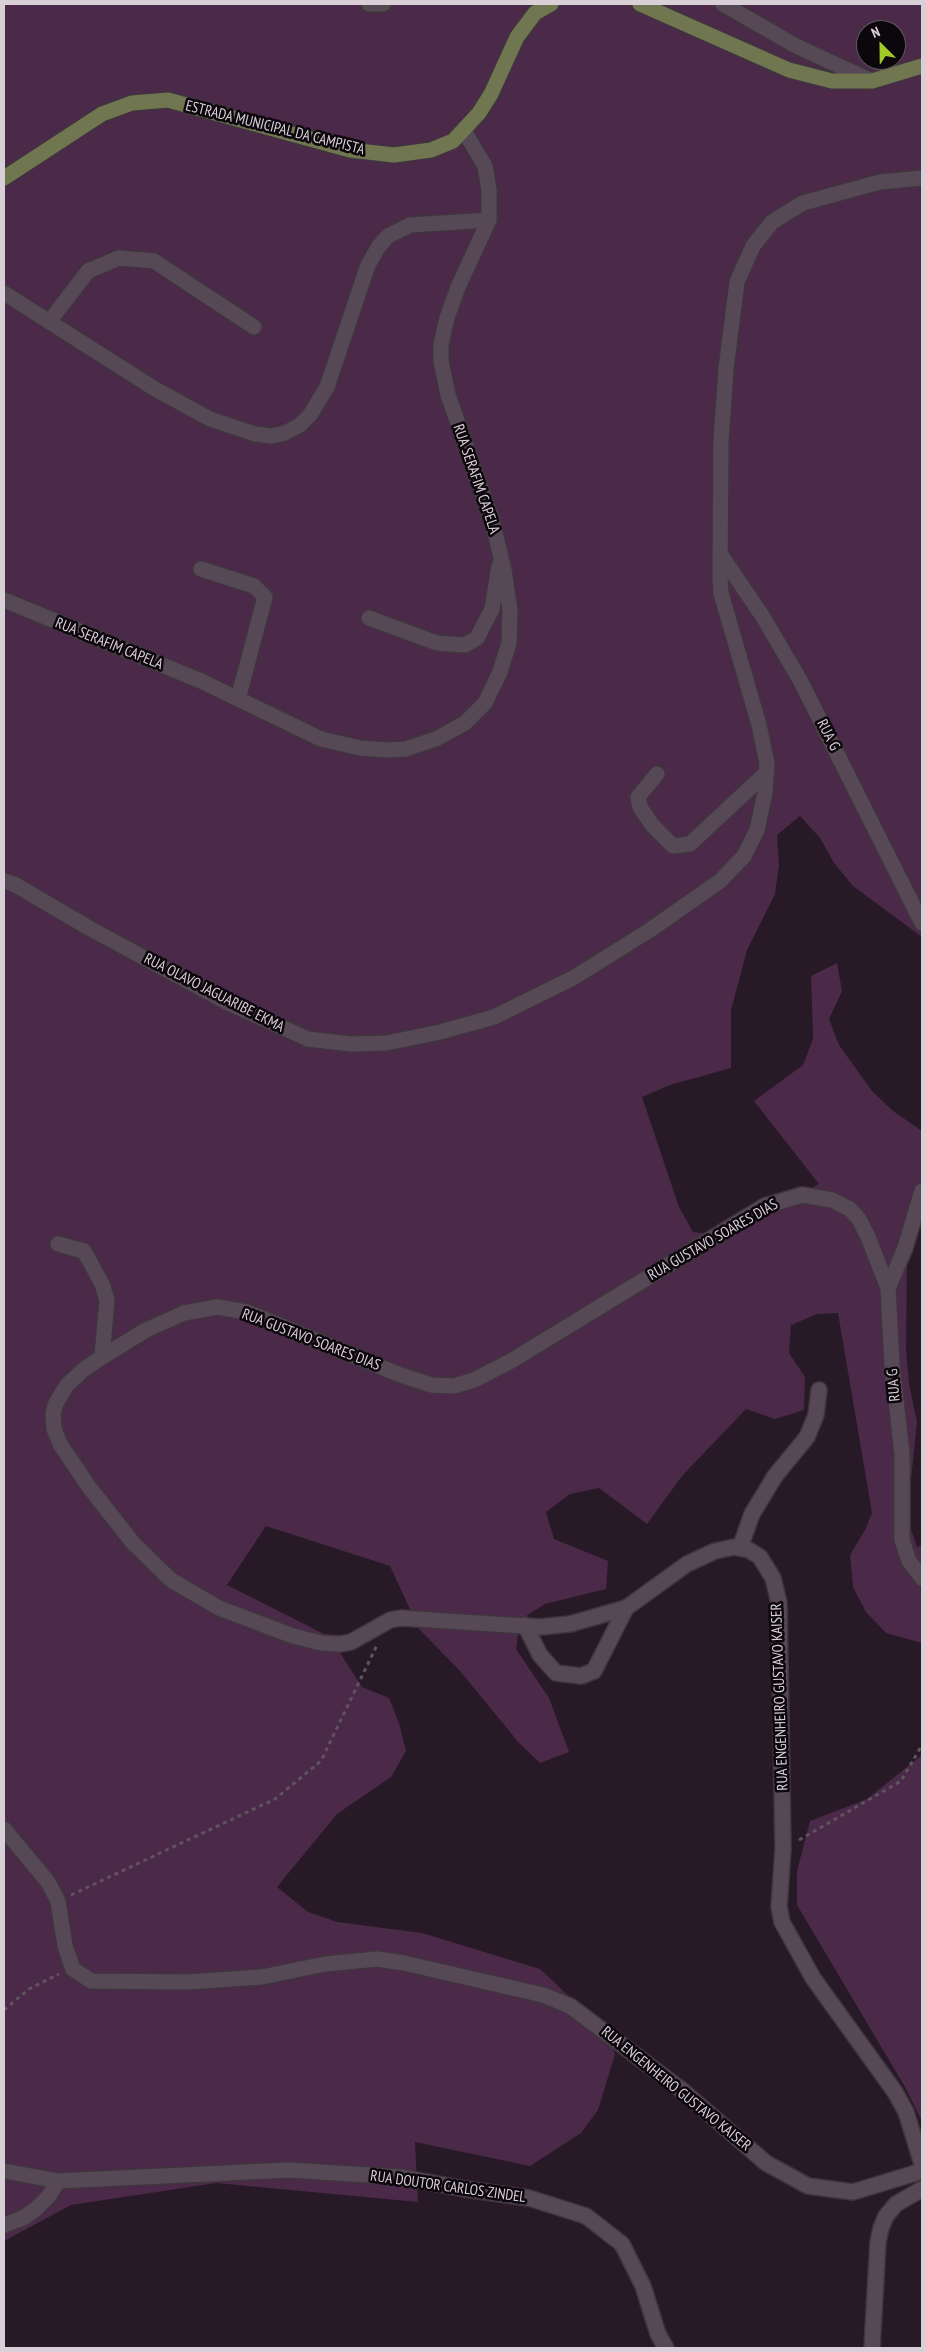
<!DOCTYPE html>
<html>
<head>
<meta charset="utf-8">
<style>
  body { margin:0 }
  #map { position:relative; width:926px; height:2352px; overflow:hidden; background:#271a26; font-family:"PT Sans Narrow",sans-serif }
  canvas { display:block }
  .frame { position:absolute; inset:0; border:5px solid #d8cfd7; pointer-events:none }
  .north { position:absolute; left:856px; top:20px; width:50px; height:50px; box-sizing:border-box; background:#0c070c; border:1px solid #5e575d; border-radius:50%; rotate:337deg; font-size:14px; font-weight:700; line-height:20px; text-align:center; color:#d8cfd7 }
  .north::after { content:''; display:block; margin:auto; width:18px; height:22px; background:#a2c928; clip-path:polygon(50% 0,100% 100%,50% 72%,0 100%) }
</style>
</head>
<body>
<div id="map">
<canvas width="926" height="2352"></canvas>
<div class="frame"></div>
<div class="north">N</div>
</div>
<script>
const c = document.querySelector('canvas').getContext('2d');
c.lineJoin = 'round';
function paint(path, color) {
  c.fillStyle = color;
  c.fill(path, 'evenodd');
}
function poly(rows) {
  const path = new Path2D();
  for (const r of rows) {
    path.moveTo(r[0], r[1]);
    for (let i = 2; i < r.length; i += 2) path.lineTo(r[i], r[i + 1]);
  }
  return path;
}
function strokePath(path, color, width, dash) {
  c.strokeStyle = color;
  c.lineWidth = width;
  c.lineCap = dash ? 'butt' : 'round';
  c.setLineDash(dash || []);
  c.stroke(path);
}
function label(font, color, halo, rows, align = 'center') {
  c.font = font + ' "PT Sans Narrow",sans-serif';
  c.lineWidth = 5;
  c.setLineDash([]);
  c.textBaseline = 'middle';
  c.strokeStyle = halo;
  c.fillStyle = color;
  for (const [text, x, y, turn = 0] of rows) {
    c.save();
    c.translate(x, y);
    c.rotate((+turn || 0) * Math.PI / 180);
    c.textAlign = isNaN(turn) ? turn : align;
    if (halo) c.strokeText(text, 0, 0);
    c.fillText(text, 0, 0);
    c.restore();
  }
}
paint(poly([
  [4,4,922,4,922,937,853,886,834,863,820,838,800,816,777,835,779,865,775,894,747,950,731,1010,731,1068,670,1085,642,1097,679,1207,693,1232,725,1236,819,1184,754,1101,803,1065,813,1039,811,976,837,963,842,991,829,1019,839,1045,872,1091,893,1111,922,1131,922,1216,907,1256,906,1350,909,1384,917,1422,907,1518,917,1547,922,1545,922,1643,886,1633,866,1612,853,1587,850,1555,865,1530,872,1513,838,1313,817,1314,791,1325,789,1353,805,1377,804,1410,775,1419,746,1409,682,1476,647,1524,599,1488,570,1494,546,1512,554,1539,608,1561,606,1589,545,1604,520,1620,516,1649,549,1698,569,1752,540,1763,519,1743,460,1671,419,1629,390,1566,266,1526,227,1585,330,1637,362,1687,389,1698,399,1723,406,1751,391,1777,337,1814,277,1887,308,1912,337,1922,422,1933,540,1969,603,2028,615,2054,598,2110,581,2133,530,2166,415,2142,418,2202,216,2183,71,2205,4,2241],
  [866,30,896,30,896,60,866,60],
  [922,1755,922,2121,905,2087,797,1905,797,1871,810,1821,867,1799]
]), '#4b2948');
const minor = poly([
  [369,4,383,4],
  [723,4,796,46,872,81],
  [4,293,155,389,210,419,255,434,272,436,285,433,300,425,310,415,327,387,368,265,379,246,388,236,410,225,489,220],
  [49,322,88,271,119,258,154,261,254,327],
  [721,555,763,617,800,680,922,923],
  [201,569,254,586,265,597,238,699],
  [4,600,201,681,321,739,360,748,388,750,406,749,438,738,465,723,485,703,500,672,509,643,510,610,504,570,492,520,448,395,441,361,441,344,447,318,458,287,489,220,489,190,485,166,464,131],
  [369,618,437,643,465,645,477,638,492,609,499,566],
  [657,774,638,797,640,807,652,825,673,846,690,844,766,773],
  [4,881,14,884,89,928,226,1002,308,1039,351,1044,387,1043,440,1032,494,1017,573,978,650,930,720,881,744,856,757,830,765,793,767,763,759,725,721,593,720,578,721,440,726,369,737,282,753,246,772,222,803,203,880,182,922,178],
  [922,1191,905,1248,888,1288,892,1364,902,1454,902,1540,909,1561,922,1578],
  [58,1244,84,1251,102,1284,107,1300,102,1357],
  [888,1288,868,1237,859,1219,850,1209,832,1200,802,1195,765,1206,511,1361,474,1380,454,1386,431,1385,398,1374,247,1312,217,1307,184,1313,146,1330,102,1357,83,1370,67,1385,56,1403,53,1413,54,1429,60,1444,89,1487,133,1543,171,1580,219,1608,293,1636,321,1643,340,1644,351,1642,390,1620,401,1618,540,1627,570,1624,626,1608,687,1564,715,1551,734,1547,749,1550,760,1557,773,1578,779,1603,783,1849,779,1907,782,1922,813,1978,895,2092,906,2112,922,2164],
  [740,1548,752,1514,775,1476,807,1437,816,1415,819,1390],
  [525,1625,540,1655,556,1673,581,1676,594,1671,626,1608],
  [4,1829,48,1882,58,1901,65,1946,73,1969,91,1981,187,1982,262,1977,325,1964,377,1959,404,1963,543,1995,570,2006,683,2091,766,2163,808,2186,853,2192,922,2171],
  [4,2171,58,2181,289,2170,400,2177,465,2189,529,2198,586,2216,622,2244,643,2286,658,2334,666,2348],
  [4,2225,23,2218,36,2209,49,2196,58,2181],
  [872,2348,878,2242,881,2228,886,2216,896,2204,922,2189]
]);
const major = poly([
  [640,4,789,70,832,81,872,81,922,66],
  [4,178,102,114,132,103,168,100,350,150,394,155,431,150,453,141,479,113,491,94,517,37,535,13,551,4]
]);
strokePath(minor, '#40353f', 18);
strokePath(major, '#40353f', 18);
strokePath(poly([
  [799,1840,901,1781,922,1745],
  [71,1895,275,1799,321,1761,377,1645],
  [4,2010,29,1989,59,1974]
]), '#5f535e', 3, [4, 4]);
strokePath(minor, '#574855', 15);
strokePath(major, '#6f7650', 15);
label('15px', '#d8cfd7', '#0c070c', [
  ["ESTRADA MUNICIPAL DA CAMPISTA",275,128,14],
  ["RUA SERAFIM CAPELA",476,479,71],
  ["RUA SERAFIM CAPELA",109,644,22],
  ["RUA G",828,735,63],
  ["RUA OLAVO JAGUARIBE EKMA",214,993,27],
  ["RUA GUSTAVO SOARES DIAS",713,1240,-30],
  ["RUA GUSTAVO SOARES DIAS",311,1340,21],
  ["RUA G",894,1385,-95],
  ["RUA ENGENHEIRO GUSTAVO KAISER",780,1697,-92],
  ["RUA ENGENHEIRO GUSTAVO KAISER",676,2089,39],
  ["RUA DOUTOR CARLOS ZINDEL",448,2187,8]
]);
</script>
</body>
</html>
